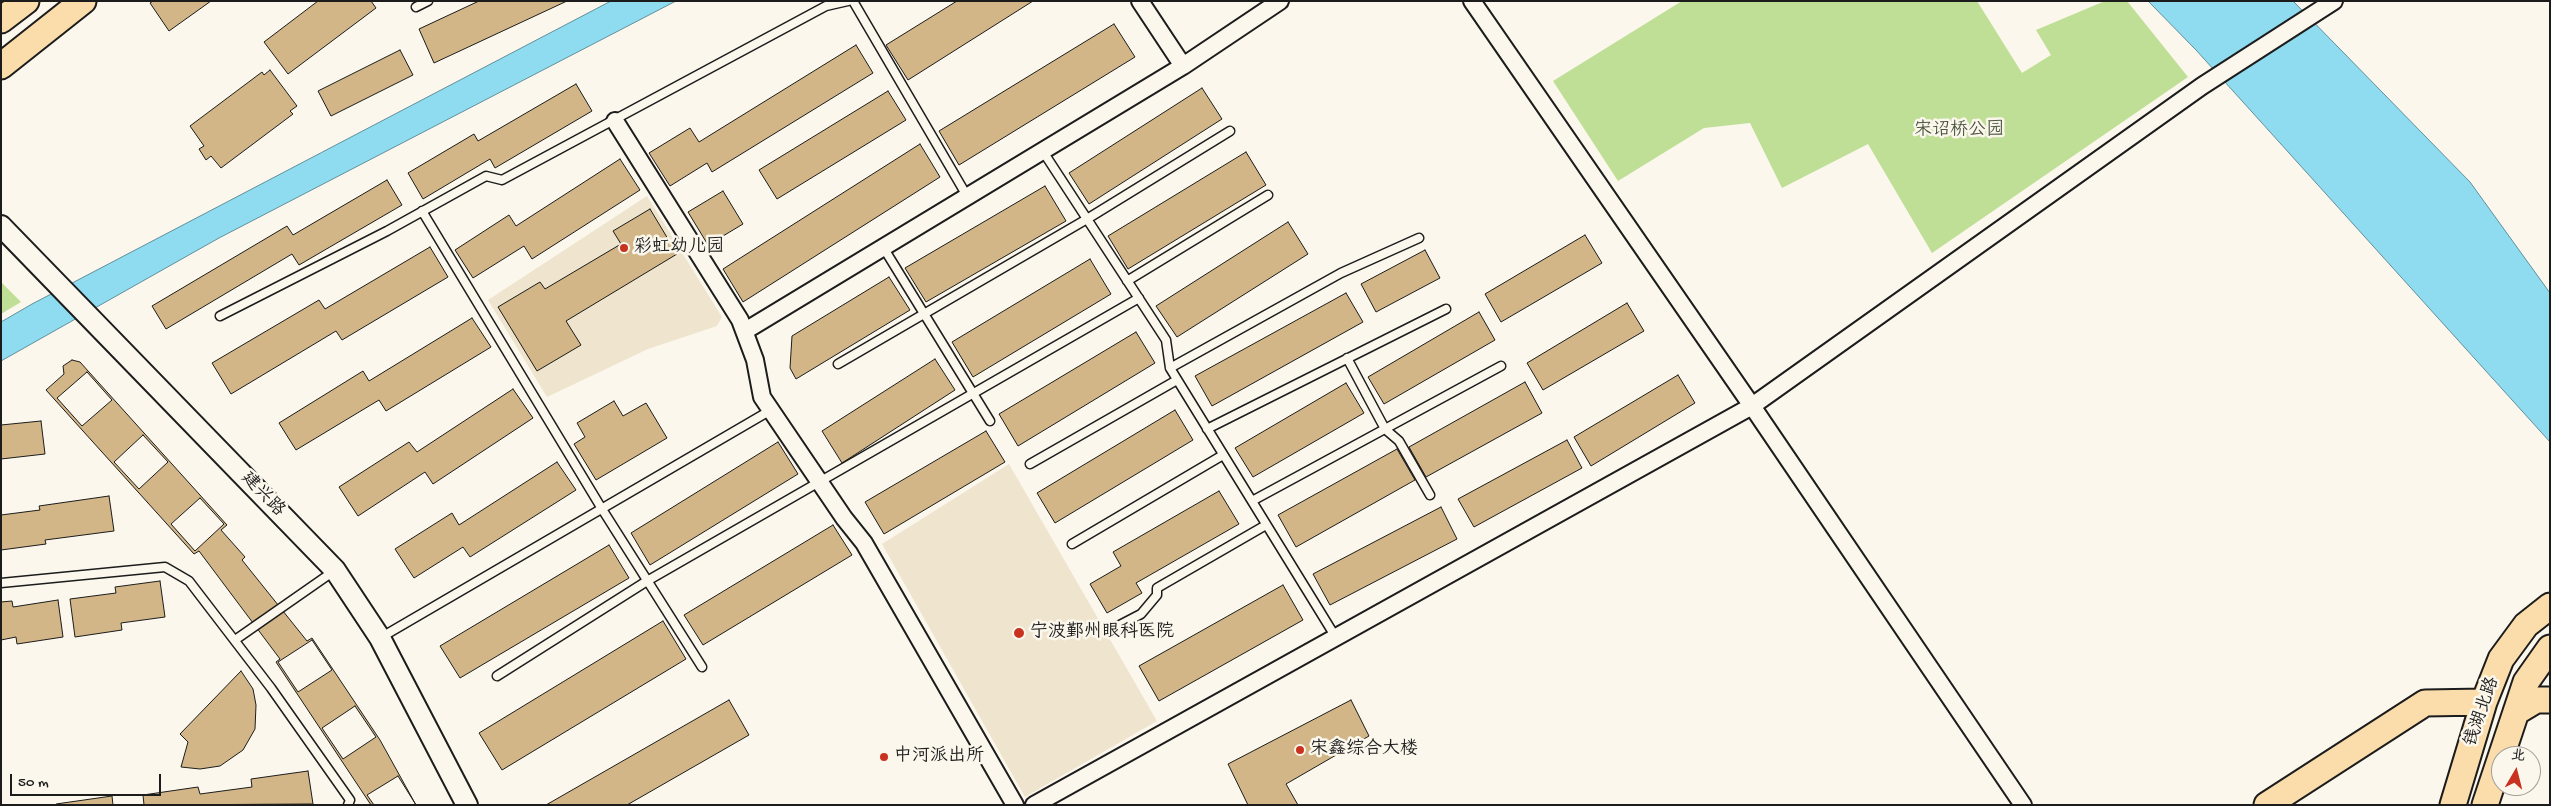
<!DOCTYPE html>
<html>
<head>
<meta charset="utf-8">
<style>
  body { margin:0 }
  #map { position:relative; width:2551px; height:806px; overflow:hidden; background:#fbf7ec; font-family:"Gochi Hand","LXGW WenKai TC",sans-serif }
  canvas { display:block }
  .frame { position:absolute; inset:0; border:2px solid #1c1c1c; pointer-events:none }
  .north { position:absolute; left:2491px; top:746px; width:50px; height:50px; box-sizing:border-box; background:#fbf7ec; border:1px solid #a29f99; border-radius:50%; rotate:8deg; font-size:14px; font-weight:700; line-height:20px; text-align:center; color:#1c1c1c }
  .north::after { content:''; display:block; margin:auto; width:18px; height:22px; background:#c8321e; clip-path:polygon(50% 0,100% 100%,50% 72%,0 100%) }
  .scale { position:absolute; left:10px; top:774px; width:151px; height:22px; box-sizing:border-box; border:2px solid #1c1c1c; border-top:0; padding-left:6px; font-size:15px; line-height:18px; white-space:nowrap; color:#1c1c1c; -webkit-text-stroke:4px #fbf7ec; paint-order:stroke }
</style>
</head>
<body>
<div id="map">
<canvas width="2551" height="806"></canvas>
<div class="frame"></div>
<div class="north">北</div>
<div class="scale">50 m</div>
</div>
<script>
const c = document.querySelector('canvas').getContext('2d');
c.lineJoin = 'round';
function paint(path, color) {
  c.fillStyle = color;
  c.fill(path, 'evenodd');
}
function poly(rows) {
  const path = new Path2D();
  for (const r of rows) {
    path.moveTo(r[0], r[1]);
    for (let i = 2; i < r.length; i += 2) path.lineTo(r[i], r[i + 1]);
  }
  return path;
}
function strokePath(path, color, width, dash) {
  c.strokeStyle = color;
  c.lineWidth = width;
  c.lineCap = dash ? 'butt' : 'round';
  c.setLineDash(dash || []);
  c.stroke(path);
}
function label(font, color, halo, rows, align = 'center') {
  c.font = font + ' "Gochi Hand","LXGW WenKai TC",sans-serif';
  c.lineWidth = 5;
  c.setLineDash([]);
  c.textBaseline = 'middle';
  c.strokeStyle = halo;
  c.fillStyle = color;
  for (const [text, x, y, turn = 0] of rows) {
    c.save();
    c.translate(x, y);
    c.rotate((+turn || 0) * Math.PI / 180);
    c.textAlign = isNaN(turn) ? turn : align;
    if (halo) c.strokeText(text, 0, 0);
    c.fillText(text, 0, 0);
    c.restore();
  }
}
paint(poly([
  [647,196,722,317,717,326,648,349,547,397,488,300],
  [1009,464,1157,721,1025,797,882,544]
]), '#efe4ce');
paint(poly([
  [1682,1,1977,1,2022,73,2051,55,2036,30,2105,1,2127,1,2188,77,1932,253,1868,144,1782,188,1750,123,1704,128,1618,181,1553,81],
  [1,282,21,302,1,314]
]), '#bfde96');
const water = poly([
  [611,1,676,1,219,238,1,361,1,322,32,304,611,1],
  [2148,1,2293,1,2470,182,2550,293,2550,442,2196,50,2148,1]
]);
paint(water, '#8fdbef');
strokePath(water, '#618f9b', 1);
const building = poly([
  [153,1,211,1,169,31,150,3,153,1],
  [318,1,371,1,376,8,288,74,264,42,318,1],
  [479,1,567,1,434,63,419,29,479,1],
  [957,1,1033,1,908,80,886,45,957,1],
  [1114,24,1135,57,959,165,939,131,1114,24],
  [856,45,873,73,712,172,707,163,670,186,649,153,690,128,699,142,856,45],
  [400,50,413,75,331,116,318,91,400,50],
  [270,70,297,106,290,111,293,114,221,168,211,156,206,160,199,149,204,146,190,126,262,72,264,75,270,70],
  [576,84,592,111,495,168,490,159,423,199,408,173,474,134,478,141,576,84],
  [1202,88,1222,119,1089,204,1069,173,1202,88],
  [888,91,906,120,777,199,759,170,888,91],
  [920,144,940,177,743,302,723,269,920,144],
  [1246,152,1266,185,1128,269,1108,236,1246,152],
  [620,159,640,190,532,259,524,246,473,278,455,250,509,215,516,226,620,159],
  [387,180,402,205,299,265,292,254,166,329,152,306,287,226,293,235,387,180],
  [1045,186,1066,221,926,302,905,268,1045,186],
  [723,191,743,224,708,245,688,212,723,191],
  [650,209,677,254,566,321,581,345,537,371,498,307,540,282,545,289,621,244,613,231,650,209],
  [1288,222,1308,254,1177,337,1156,306,1288,222],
  [1585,235,1602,263,1501,322,1485,294,1585,235],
  [430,247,448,277,342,340,336,331,231,394,212,363,319,300,325,309,430,247],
  [1425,250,1440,278,1376,312,1361,284,1425,250],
  [1090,259,1111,294,973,377,952,342,1090,259],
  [889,277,910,310,796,379,790,368,792,336,889,277],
  [1346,293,1363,322,1212,406,1195,376,1346,293],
  [1627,303,1644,331,1543,390,1527,363,1627,303],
  [1479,312,1495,340,1384,404,1368,377,1479,312],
  [472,318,491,347,386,411,379,400,296,450,279,423,363,371,369,381,472,318],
  [1136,332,1155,363,1018,446,999,414,1136,332],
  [935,359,955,390,842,463,822,431,935,359],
  [72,360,80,362,227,525,221,530,245,557,242,560,307,641,312,638,380,740,416,805,371,805,276,662,280,659,199,551,194,554,46,390,64,374,63,366,72,360],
  [87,372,112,400,82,426,57,398,87,372],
  [1678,375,1695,403,1591,466,1574,437,1678,375],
  [1525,382,1542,413,1426,477,1409,447,1525,382],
  [1346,383,1364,413,1253,477,1235,448,1346,383],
  [513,389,533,418,433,484,425,472,358,516,339,487,409,442,417,452,513,389],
  [614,401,623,416,646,403,667,438,596,480,574,444,585,437,577,423,614,401],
  [1175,410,1193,440,1055,523,1037,493,1175,410],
  [41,421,45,454,1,459,1,425,41,421],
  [986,431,1005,462,884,534,865,502,986,431],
  [143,435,168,462,139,489,114,462,143,435],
  [1567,440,1582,468,1474,527,1458,499,1567,440],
  [778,442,798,474,650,565,631,533,778,442],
  [1397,449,1415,480,1296,547,1278,515,1397,449],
  [557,462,576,490,470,557,463,547,414,578,395,549,452,513,459,525,557,462],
  [1219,491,1239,524,1136,583,1142,593,1107,613,1090,584,1121,566,1113,552,1219,491],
  [109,496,114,531,45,540,46,544,1,550,1,515,40,510,39,506,109,496],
  [200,498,224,524,195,551,171,524,200,498],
  [1441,507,1457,539,1330,605,1313,574,1441,507],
  [833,525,852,555,703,645,684,615,833,525],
  [609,545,629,578,460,678,440,646,609,545],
  [160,581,165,617,121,623,122,630,75,637,70,599,116,593,115,587,160,581],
  [1283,585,1303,620,1159,701,1139,666,1283,585],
  [58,600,63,637,17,644,16,637,1,640,1,602,12,601,13,607,58,600],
  [663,621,686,659,502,770,479,733,663,621],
  [312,640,332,670,298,692,278,662,312,640],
  [241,671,253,689,256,705,255,729,243,750,220,766,200,769,181,767,188,742,180,734,241,671],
  [729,700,749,735,627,805,546,805,729,700],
  [1351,700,1369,736,1286,784,1298,805,1248,805,1228,764,1351,700],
  [355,706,376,737,343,759,322,728,355,706],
  [308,771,313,804,144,805,143,795,198,787,200,794,252,787,251,779,308,771],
  [398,776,416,805,374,805,367,795,398,776],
  [112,796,113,805,56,805,56,804,112,796]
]);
paint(building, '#d2b687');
strokePath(building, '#1c1c1c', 1);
const service = poly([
  [853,1,967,196],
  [416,7,428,1],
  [1042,150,1166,340,1170,368,1335,636],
  [422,211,602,509,702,667],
  [883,247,990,421],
  [1127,281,1268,195],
  [220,316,387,231,486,176,502,180,826,6,848,1],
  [1347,358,1385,429,1399,441,1430,495],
  [838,364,1087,219,1230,131],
  [1170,368,1341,273,1419,238],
  [1207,429,1446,309],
  [1030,464,1177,380],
  [1252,501,1501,366],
  [1072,544,1223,455],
  [1,583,165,567,189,581,271,688,350,800,348,805],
  [1116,627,1141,614,1157,595,1157,588,1266,525],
  [380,638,771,410],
  [235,640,334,571],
  [497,676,647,581,1139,298]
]);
const minor = poly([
  [1140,1,1183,66],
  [1472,1,1752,406,2023,805],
  [615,121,740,320,755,360,762,397,844,518,864,543,1015,805],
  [745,331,1183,66,1280,1],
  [1034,805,1752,406,2202,86,2334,1]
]);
const tertiary = poly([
  [1,226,335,570,380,638,467,805]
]);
const primary = poly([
  [1,20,26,1],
  [1,66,83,1],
  [2516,712,2536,700,2550,700],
  [2267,805,2425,703,2484,702],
  [2453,805,2484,702,2501,659,2526,625,2550,606],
  [2485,805,2526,682,2550,648]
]);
strokePath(service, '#1c1c1c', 11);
strokePath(minor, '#1c1c1c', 20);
strokePath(tertiary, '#1c1c1c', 24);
strokePath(primary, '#1c1c1c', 29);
strokePath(service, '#fbf7ec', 8);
strokePath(minor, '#fbf7ec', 16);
strokePath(tertiary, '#fbf7ec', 20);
strokePath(primary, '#fbddab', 25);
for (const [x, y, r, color] of [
  [624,248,5,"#c8321e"],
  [1019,633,6,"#c8321e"],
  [1300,750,5,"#c8321e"],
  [884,757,5,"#c8321e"]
]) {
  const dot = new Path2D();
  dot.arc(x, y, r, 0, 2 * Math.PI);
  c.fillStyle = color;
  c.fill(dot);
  strokePath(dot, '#fbf7ec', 2);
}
label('18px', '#4d5641', '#fbf7ec', [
  ["宋诏桥公园",1959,131]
]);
label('18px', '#1c1c1c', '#fbf7ec', [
  ["彩虹幼儿园",634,248],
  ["宁波鄞州眼科医院",1030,633],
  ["宋鑫综合大楼",1310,750],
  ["中河派出所",894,757]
], 'left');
label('18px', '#1c1c1c', '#fbf7ec', [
  ["建兴路",262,495,46],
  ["钱湖北路",2483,712,-71]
]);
</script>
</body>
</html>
